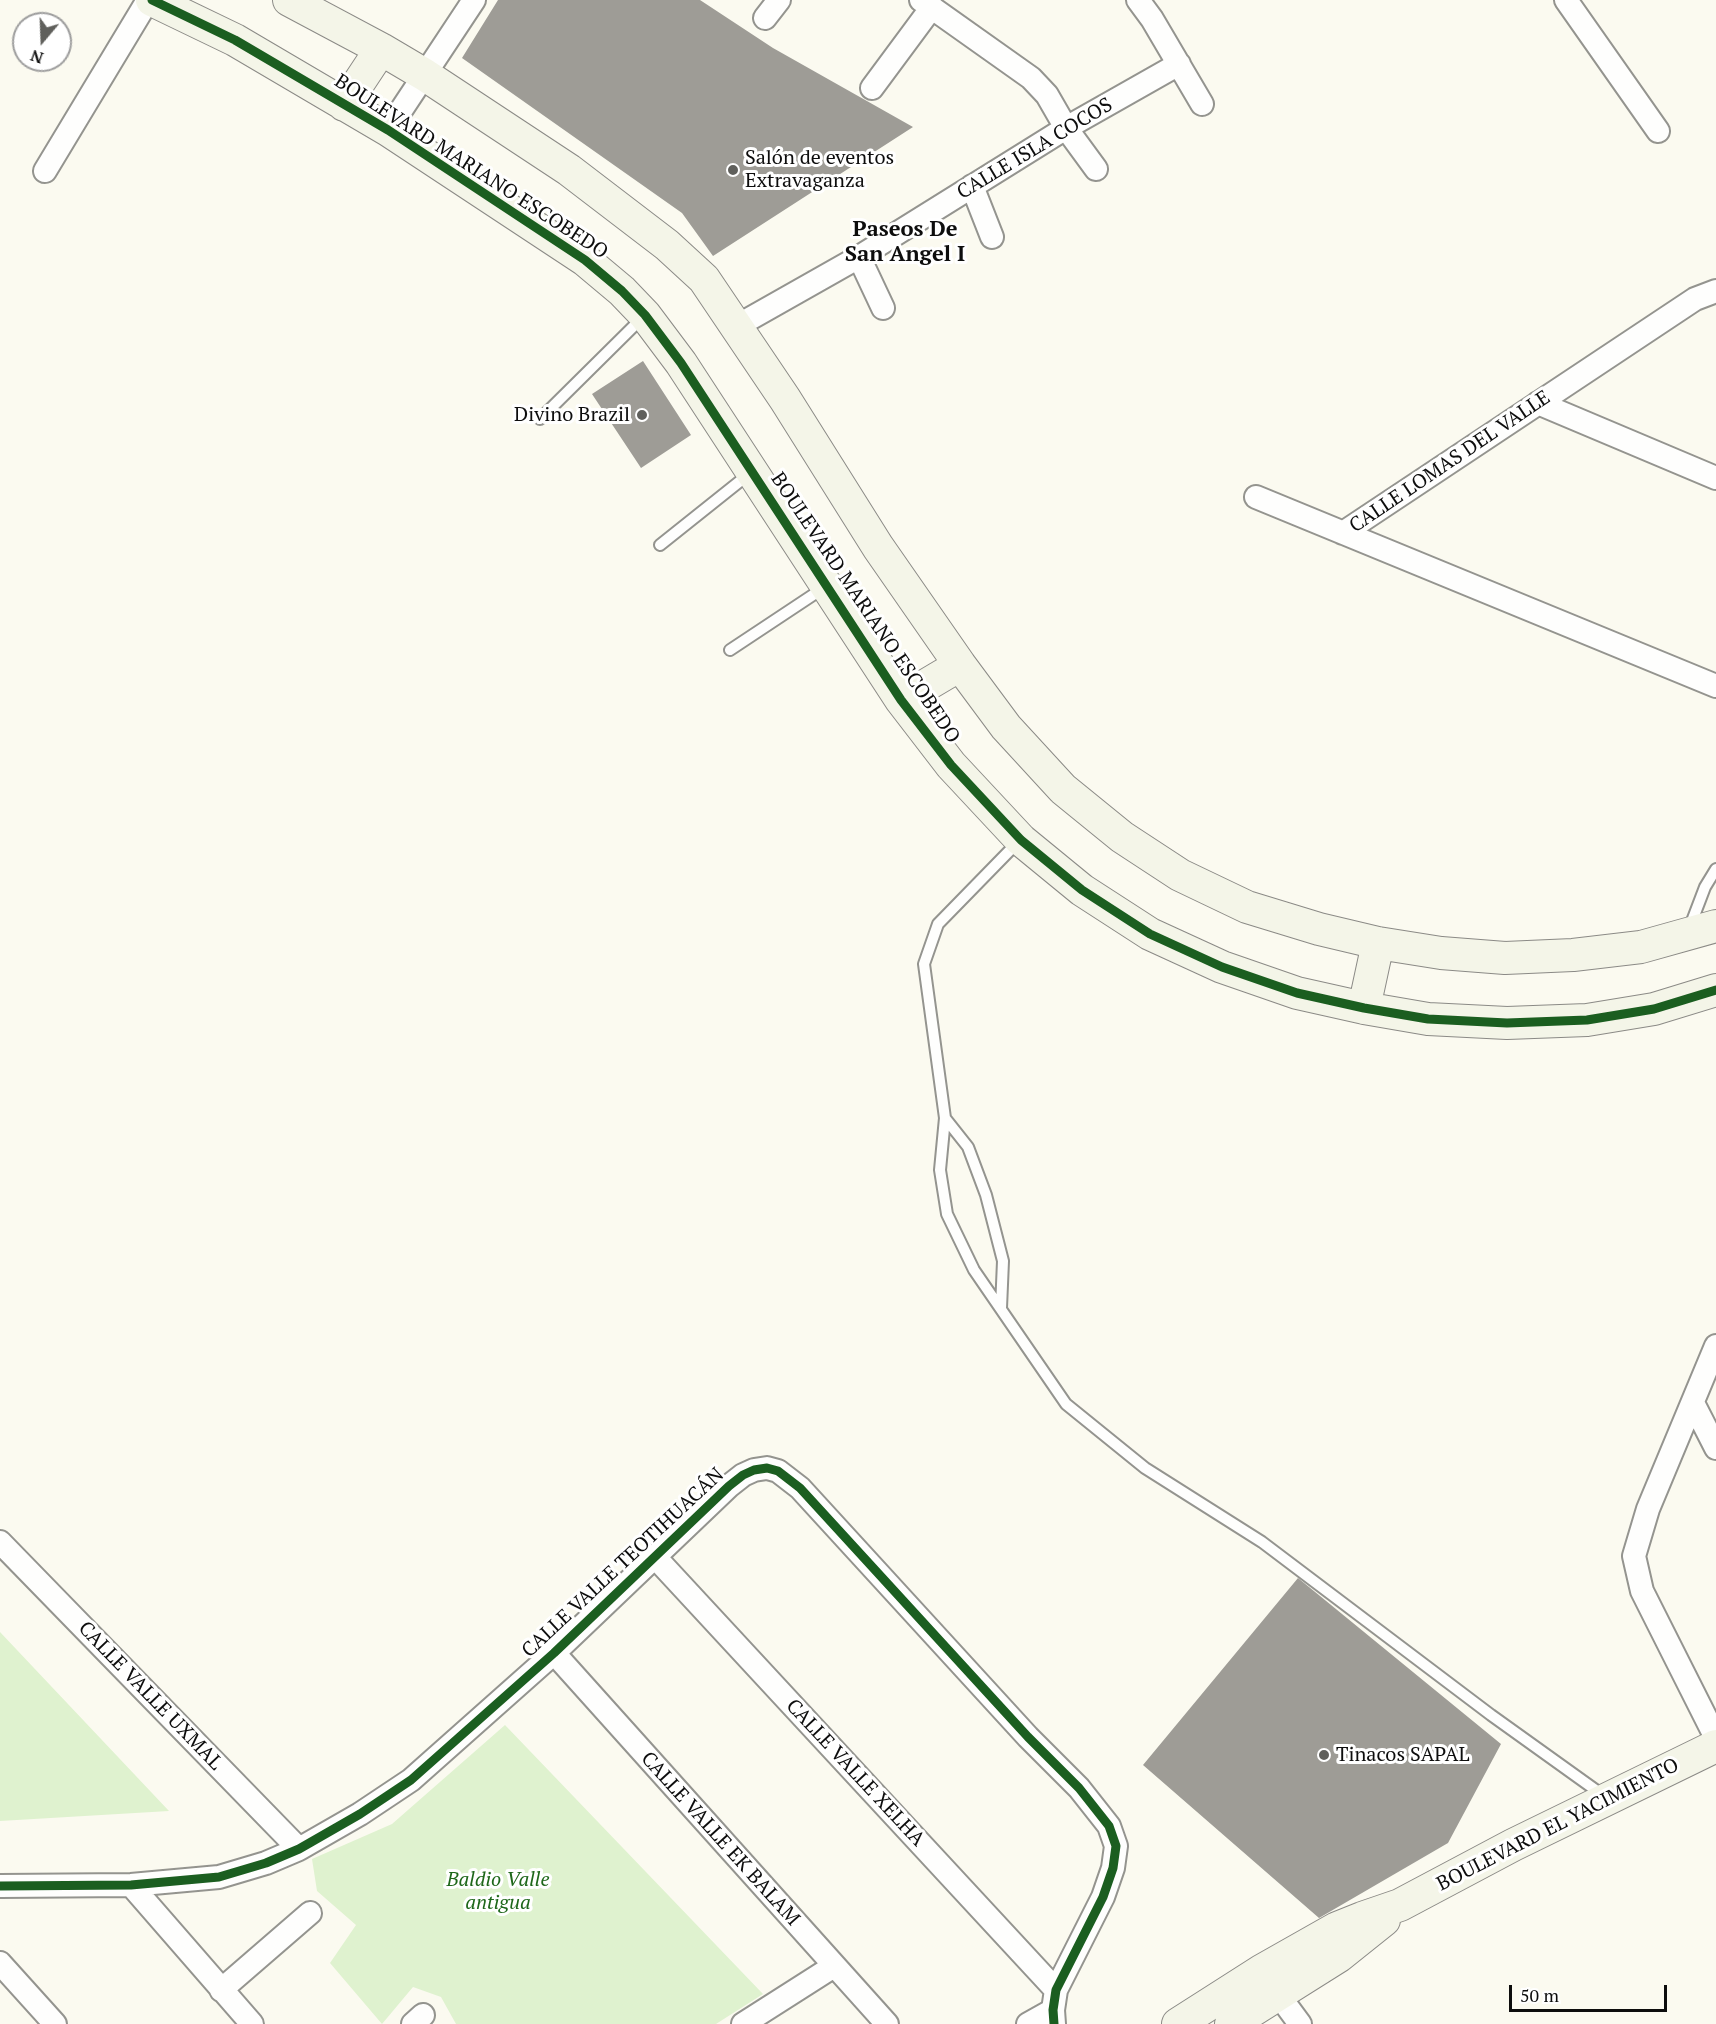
<!DOCTYPE html>
<html>
<head>
<meta charset="utf-8">
<style>
  body { margin:0 }
  #map { position:relative; width:1716px; height:2024px; overflow:hidden; background:#fbfaf0; font-family:"PT Serif",serif }
  canvas { display:block }
  .north { position:absolute; left:12px; top:12px; width:60px; height:60px; box-sizing:border-box; background:#fff; border:2px solid #9e9e9e; border-radius:50%; rotate:199deg; font-size:16px; font-weight:700; line-height:24px; text-align:center; color:#0d0d0d }
  .north::after { content:''; display:block; margin:auto; width:21px; height:27px; background:#60605c; clip-path:polygon(50% 0,100% 100%,50% 72%,0 100%) }
  .scale { position:absolute; left:1509px; top:1985px; width:158px; height:27px; box-sizing:border-box; border:3px solid #0d0d0d; border-top:0; padding-left:8px; font-size:18px; line-height:21px; white-space:nowrap; color:#0d0d0d; -webkit-text-stroke:4px #fff; paint-order:stroke }
</style>
</head>
<body>
<div id="map">
<canvas width="1716" height="2024"></canvas>
<div class="north">N</div>
<div class="scale">50 m</div>
</div>
<script>
const c = document.querySelector('canvas').getContext('2d');
c.lineJoin = 'round';
function paint(path, color) {
  c.fillStyle = color;
  c.fill(path, 'evenodd');
}
function poly(rows) {
  const path = new Path2D();
  for (const r of rows) {
    path.moveTo(r[0], r[1]);
    for (let i = 2; i < r.length; i += 2) path.lineTo(r[i], r[i + 1]);
  }
  return path;
}
function strokePath(path, color, width, dash) {
  c.strokeStyle = color;
  c.lineWidth = width;
  c.lineCap = dash ? 'butt' : 'round';
  c.setLineDash(dash || []);
  c.stroke(path);
}
function label(font, color, halo, rows, align = 'center') {
  c.font = font + ' "PT Serif",serif';
  c.lineWidth = 6;
  c.setLineDash([]);
  c.textBaseline = 'middle';
  c.strokeStyle = halo;
  c.fillStyle = color;
  for (const [text, x, y, turn = 0] of rows) {
    c.save();
    c.translate(x, y);
    c.rotate((+turn || 0) * Math.PI / 180);
    c.textAlign = isNaN(turn) ? turn : align;
    if (halo) c.strokeText(text, 0, 0);
    c.fillText(text, 0, 0);
    c.restore();
  }
}
paint(poly([
  [0,1632,169,1811,0,1821],
  [505,1725,763,1994,716,2024,456,2024,441,1997,413,1987,382,2024,330,1963,356,1925,317,1891,312,1859,392,1824]
]), '#dff2cf');
paint(poly([
  [498,0,700,0,773,48,913,127,713,256,682,213,462,58],
  [643,361,691,435,641,468,592,394],
  [1298,1578,1501,1744,1448,1843,1319,1918,1143,1765]
]), '#9e9c96');
const lane = poly([
  [540,419,643,317],
  [660,545,749,474],
  [730,650,825,587],
  [1019,841,938,924,924,964,945,1118,940,1170,947,1214,974,1270,1066,1404,1145,1468,1262,1542,1491,1715,1604,1796],
  [1689,929,1705,887,1716,869],
  [945,1118,968,1147,986,1195,1003,1261,1001,1308]
]);
const street = poly([
  [921,0,1031,78,1047,95,1066,128,1096,169],
  [1138,0,1152,19,1202,104],
  [1566,0,1658,131],
  [765,18,779,0],
  [872,88,932,7],
  [388,130,474,0],
  [45,171,148,0],
  [972,186,992,237],
  [859,257,883,308],
  [737,326,859,257,1066,128,1179,64],
  [1538,403,1716,478],
  [1256,497,1716,686],
  [1343,533,1695,299,1716,291],
  [1716,1346,1648,1509,1634,1556,1642,1591,1716,1738],
  [1693,1403,1716,1448],
  [0,1542,299,1849],
  [655,1557,1056,1990],
  [554,1653,887,2024],
  [131,1885,252,2024],
  [0,1886,131,1885,219,1877,266,1863,299,1849,360,1814,411,1780,554,1653,729,1486,743,1475,754,1470,767,1468,778,1471,800,1488,1028,1737,1079,1788,1109,1826,1116,1846,1113,1868,1103,1897,1056,1990,1053,2010,1054,2024],
  [0,1963,55,2024],
  [1269,1982,1300,2024],
  [221,1990,310,1913],
  [413,2024,423,2015],
  [743,2024,834,1966],
  [1028,2024,1053,2010]
]);
const secondary = poly([
  [152,0,235,40,388,130,585,260,622,291,645,315,681,363,901,700,951,765,1021,840,1082,890,1150,934,1222,967,1297,993,1364,1008,1428,1019,1507,1023,1587,1020,1654,1009,1716,990],
  [289,0,381,49,425,75,569,170,667,245,704,279,785,399,878,547,960,665,1006,727,1063,789,1122,837,1180,875,1247,907,1319,929,1378,943,1441,953,1505,958,1573,955,1641,947,1716,926],
  [344,105,381,49],
  [901,700,960,665],
  [1364,1008,1378,943],
  [1178,2024,1261,1971,1337,1928,1362,1918,1400,1905,1513,1845,1716,1746],
  [1231,2024,1339,1956,1384,1920]
]);
strokePath(lane, '#94948f', 14);
strokePath(street, '#94948f', 26);
strokePath(secondary, '#8b8a86', 34);
strokePath(lane, '#fefefd', 10);
strokePath(street, '#fefefd', 22);
strokePath(secondary, '#f4f5e8', 32);
strokePath(poly([
  [152,0,235,40,388,130,585,260,622,291,645,315,681,363,901,700,951,765,1021,840,1082,890,1150,934,1222,967,1297,993,1364,1008,1428,1019,1507,1023,1587,1020,1654,1009,1716,990],
  [0,1886,131,1885,219,1877,266,1863,299,1849,360,1814,411,1780,554,1653,729,1486,743,1475,754,1470,767,1468,778,1471,800,1488,1028,1737,1079,1788,1109,1826,1116,1846,1113,1868,1103,1897,1056,1990,1053,2010,1054,2024]
]), '#1b5e20', 9);
for (const [x, y, r, color] of [
  [733,170,6,"#60605c"],
  [642,415,6,"#60605c"],
  [1324,1755,6,"#60605c"]
]) {
  const dot = new Path2D();
  dot.arc(x, y, r, 0, 2 * Math.PI);
  c.fillStyle = color;
  c.fill(dot);
  strokePath(dot, '#fff', 2);
}
label('20px', '#0d0d0d', '#fff', [
  ["CALLE ISLA COCOS",1035,149,-31],
  ["BOULEVARD MARIANO ESCOBEDO",471,167,33],
  ["CALLE LOMAS DEL VALLE",1450,462,-34],
  ["BOULEVARD MARIANO ESCOBEDO",865,608,56],
  ["CALLE VALLE TEOTIHUACÁN",623,1563,-43],
  ["CALLE VALLE UXMAL",150,1696,46],
  ["CALLE VALLE XELHA",855,1773,47],
  ["BOULEVARD EL YACIMIENTO",1558,1825,-27],
  ["CALLE VALLE EK BALAM",720,1839,48]
]);
label('20px', '#0d0d0d', '#fff', [
  ["Salón de eventos",745,158],
  ["Extravaganza",745,181],
  ["Divino Brazil",630,415,"right"],
  ["Tinacos SAPAL",1336,1755]
], 'left');
label('italic 20px', '#1e671a', '#fff', [
  ["Baldio Valle",498,1880],
  ["antigua",498,1903]
]);
label('bold 22px', '#0d0d0d', '#fff', [
  ["Paseos De",905,230],
  ["San Angel I",905,255]
]);
</script>
</body>
</html>
